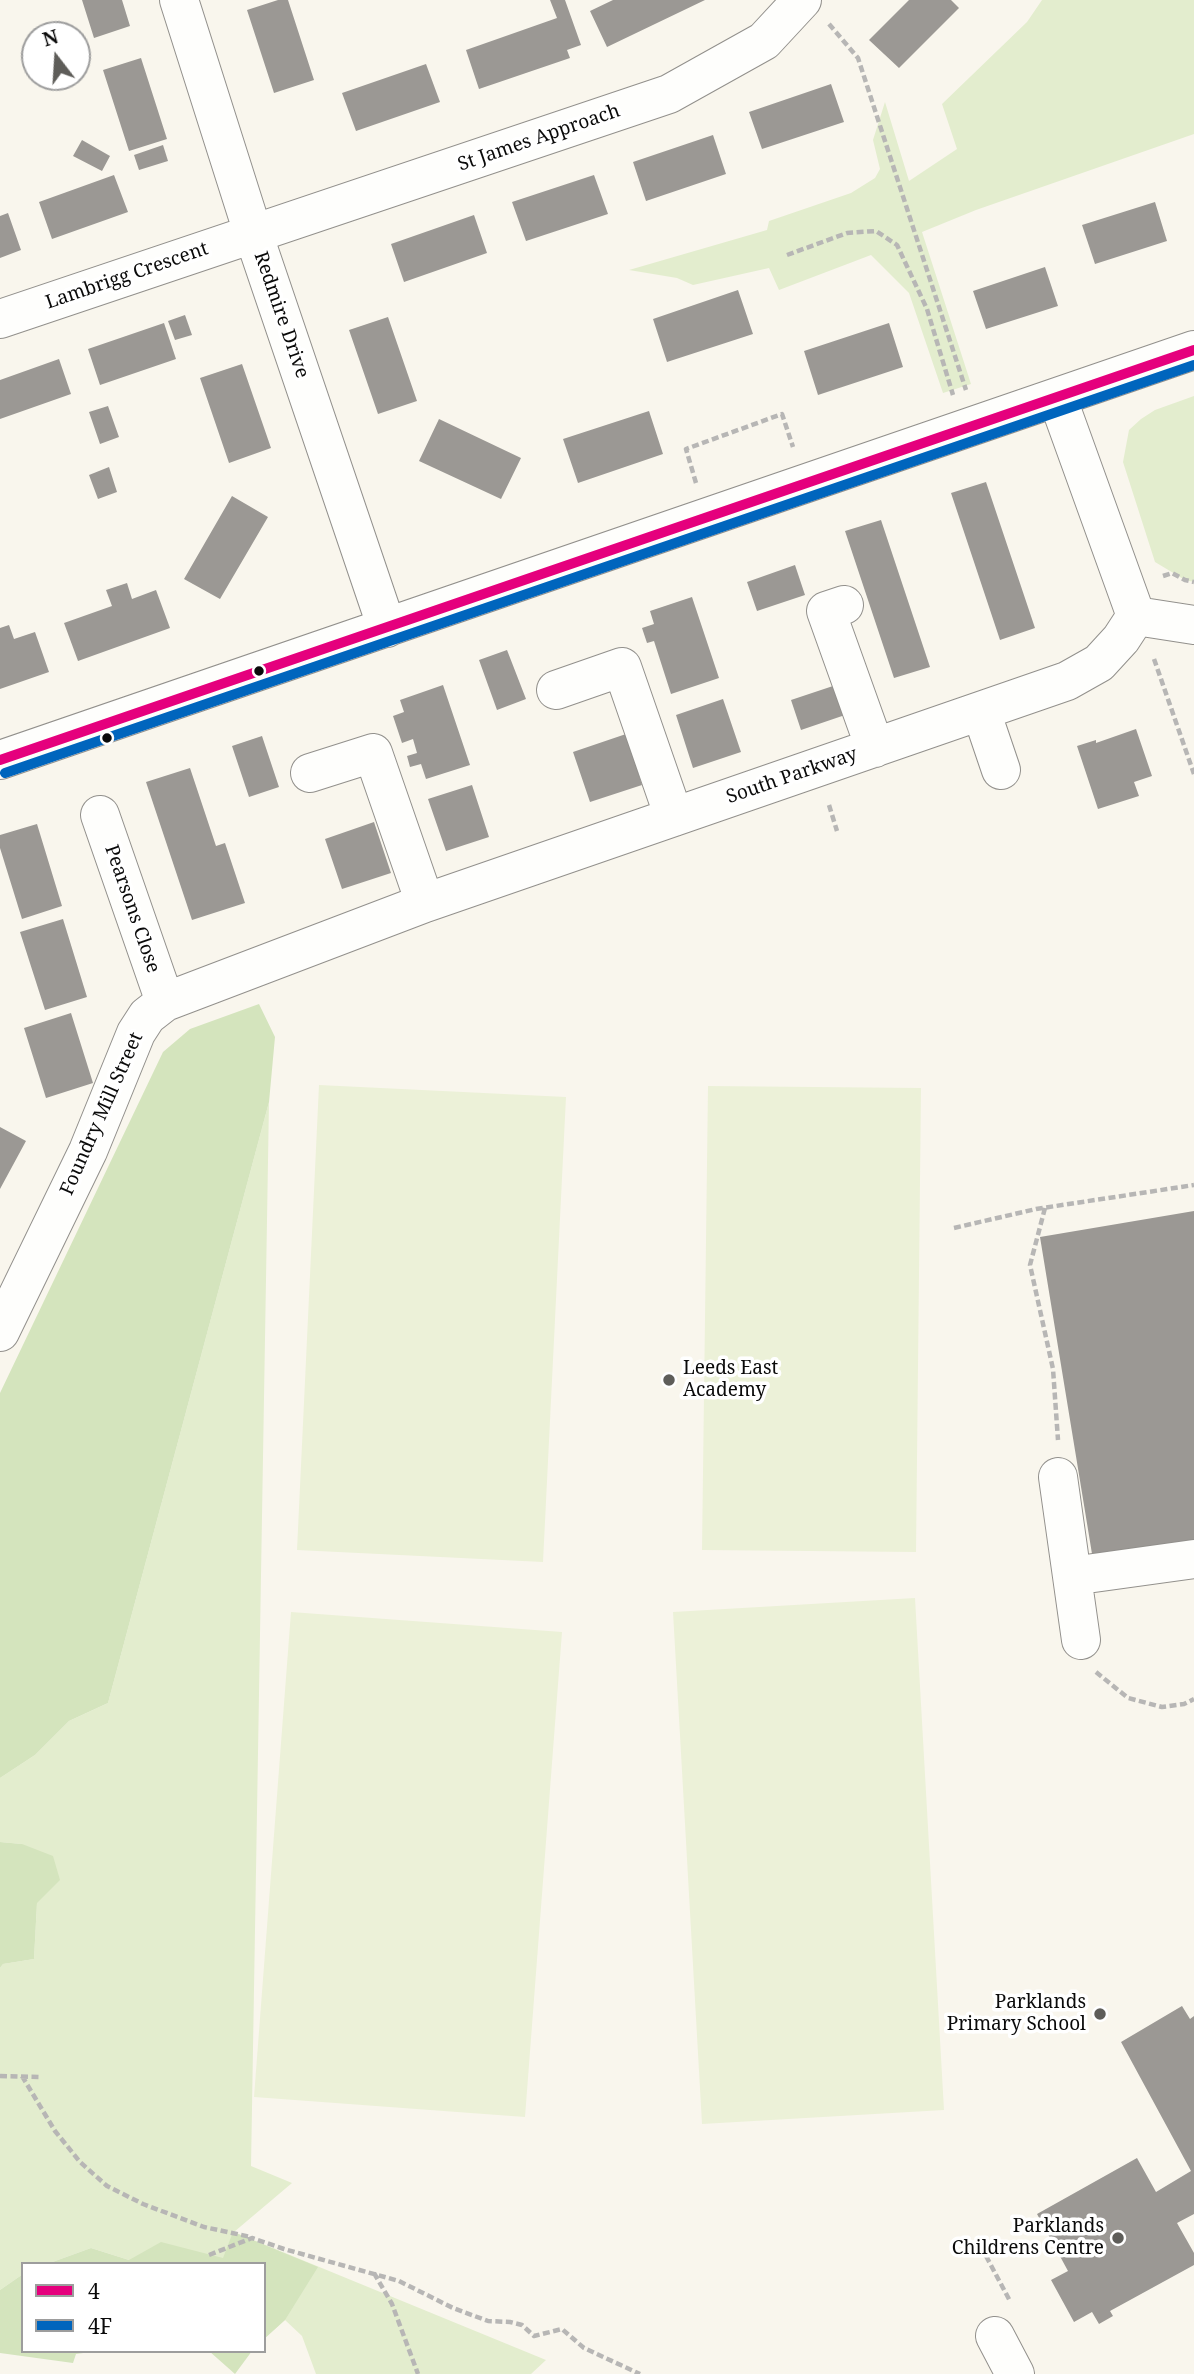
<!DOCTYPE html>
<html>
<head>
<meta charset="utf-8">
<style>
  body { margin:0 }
  #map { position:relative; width:1194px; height:2374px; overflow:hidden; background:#f9f6ed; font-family:"Noto Serif",serif }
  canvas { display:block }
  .legend { position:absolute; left:21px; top:2262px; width:245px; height:91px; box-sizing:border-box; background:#fff; border:2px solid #9d9d9d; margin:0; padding:9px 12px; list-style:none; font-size:21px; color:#0a0a0a }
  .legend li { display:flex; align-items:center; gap:14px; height:35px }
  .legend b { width:35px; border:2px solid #9d9d9d }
  .north { position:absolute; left:21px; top:21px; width:70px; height:70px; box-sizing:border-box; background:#fff; border:2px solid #9d9d9d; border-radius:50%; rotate:343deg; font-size:19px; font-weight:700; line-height:28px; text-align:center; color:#0a0a0a }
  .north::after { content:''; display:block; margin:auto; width:24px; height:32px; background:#5e5d59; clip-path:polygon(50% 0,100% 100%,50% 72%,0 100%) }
</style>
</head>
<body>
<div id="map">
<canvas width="1194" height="2374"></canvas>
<ul class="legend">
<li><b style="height:9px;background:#e5007d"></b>4</li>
<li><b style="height:9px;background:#0065bd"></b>4F</li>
</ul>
<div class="north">N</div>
</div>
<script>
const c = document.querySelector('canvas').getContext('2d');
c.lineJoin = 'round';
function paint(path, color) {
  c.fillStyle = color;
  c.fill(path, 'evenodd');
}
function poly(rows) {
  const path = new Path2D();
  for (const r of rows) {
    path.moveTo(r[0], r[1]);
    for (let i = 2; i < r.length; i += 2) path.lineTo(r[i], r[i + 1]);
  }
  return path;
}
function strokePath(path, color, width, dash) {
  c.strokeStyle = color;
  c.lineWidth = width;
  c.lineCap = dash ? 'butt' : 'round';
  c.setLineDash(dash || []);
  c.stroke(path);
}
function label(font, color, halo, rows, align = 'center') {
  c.font = font + ' "Noto Serif",serif';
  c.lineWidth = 7;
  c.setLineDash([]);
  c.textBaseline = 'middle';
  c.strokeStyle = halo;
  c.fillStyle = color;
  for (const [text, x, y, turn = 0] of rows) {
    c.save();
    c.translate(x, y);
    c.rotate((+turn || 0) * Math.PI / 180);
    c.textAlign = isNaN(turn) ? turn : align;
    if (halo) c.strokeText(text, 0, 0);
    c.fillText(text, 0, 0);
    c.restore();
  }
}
paint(poly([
  [1042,0,1194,0,1194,134,976,210,922,232,971,384,943,393,909,293,871,255,779,290,769,268,693,285,677,278,629,270,767,230,769,221,851,193,875,178,880,169,873,140,885,102,909,181,957,149,942,104,1027,22],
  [1194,396,1194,582,1185,580,1155,562,1123,462,1129,430,1141,419,1155,410],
  [269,1102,251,2166,292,2183,234,2232,546,2360,531,2374,316,2374,302,2336,285,2320,264,2339,264,2264,129,2260,91,2248,47,2264,23,2264,23,2274,0,2290,0,1968,3,1964,34,1959,37,1903,22,1844,0,1842,0,1778,35,1755,69,1721,108,1703]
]), '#e3edce');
paint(poly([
  [259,1004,275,1037,269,1102,108,1703,69,1721,35,1755,0,1778,0,1393,163,1052,190,1029],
  [0,1842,22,1844,53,1856,60,1880,37,1903,34,1959,3,1964,0,1968],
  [233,2232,318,2267,285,2320,264,2339,264,2264,47,2264,91,2248,129,2260,161,2242,223,2258],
  [23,2274,23,2351,98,2351,76,2354,73,2363,0,2353,0,2290],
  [209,2351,252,2351,235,2374]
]), '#d4e4bd');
paint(poly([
  [319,1085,566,1097,543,1562,297,1550],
  [708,1086,921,1088,916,1552,702,1550],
  [915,1598,944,2110,702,2124,673,1612],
  [291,1612,562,1632,525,2117,254,2097]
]), '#ecf1d8');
paint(poly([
  [82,0,122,0,130,26,94,38],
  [278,0,288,0,314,80,274,93,247,10],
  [550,0,565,0,581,45,567,50,570,58,479,89,466,50,557,18],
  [613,0,705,0,607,47,590,11],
  [909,0,951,0,959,8,899,68,869,40],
  [141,58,167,139,129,151,103,70],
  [426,64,440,102,356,131,342,93],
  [831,84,844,122,762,149,749,112],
  [713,135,726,174,646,201,633,162],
  [82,140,110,156,102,171,73,156],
  [163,145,168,161,139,170,134,155],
  [114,175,128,212,52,239,39,202],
  [594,175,608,214,526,241,512,202],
  [1155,202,1167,241,1095,264,1082,225],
  [8,213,21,250,0,258,0,216],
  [474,215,487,253,404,282,391,244],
  [1045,267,1058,306,986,329,973,291],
  [738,290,753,334,667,362,653,319],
  [185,315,192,335,175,340,168,321],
  [388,317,417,401,378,414,349,330],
  [164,323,176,359,100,385,88,349],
  [889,323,903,367,818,395,804,351],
  [59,359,71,394,0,419,0,380],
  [242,364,271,448,229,463,200,378],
  [108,406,119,437,100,444,89,412],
  [649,411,663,454,578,483,563,439],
  [439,419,521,458,501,499,419,461],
  [109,467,117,492,98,499,89,475],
  [986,482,1035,628,1000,640,951,493],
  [232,496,268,517,220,599,184,579],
  [881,520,930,667,894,678,845,531],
  [795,565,805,595,757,611,747,582],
  [127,583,132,599,156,590,170,628,78,661,64,623,112,606,106,590],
  [692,597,719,678,671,694,654,641,647,643,642,628,654,624,650,611],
  [9,625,14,639,35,632,49,672,0,689,0,628],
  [507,650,526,699,497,710,479,660],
  [839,684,848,714,801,730,791,700],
  [443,685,470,765,426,779,421,764,410,767,407,756,417,753,413,739,402,743,393,716,404,712,400,700],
  [723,699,741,752,693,768,676,715],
  [1136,729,1152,776,1134,782,1139,796,1098,809,1077,746,1096,740,1096,743],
  [626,734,642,785,590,802,573,752],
  [262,736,279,787,249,797,232,746],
  [190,768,216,846,225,843,245,903,192,920,146,782],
  [472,785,489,837,446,851,428,799],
  [374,822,391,873,342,889,325,839],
  [37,824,62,906,22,919,0,848,0,835],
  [63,919,87,997,45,1010,20,932],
  [71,1013,93,1083,46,1098,24,1028],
  [0,1127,26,1141,0,1189],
  [1194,1211,1194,1549,1094,1566,1040,1237],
  [1182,2006,1190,2019,1194,2016,1194,2214,1177,2223,1194,2253,1194,2265,1110,2311,1113,2316,1099,2324,1092,2312,1074,2322,1051,2280,1068,2271,1037,2214,1137,2158,1156,2192,1191,2171,1121,2042]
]), '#9b9894');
const minor = poly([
  [179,0,253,233,387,628],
  [0,319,669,94,764,41,802,0],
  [844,605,826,611,875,748],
  [1136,616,1194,625],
  [556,690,622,667,674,817],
  [981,711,1001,770],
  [0,760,1194,350],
  [310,773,373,753,425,903],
  [100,815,165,1002],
  [0,1332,88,1151,136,1033,147,1016,165,1002,425,903,1067,681,1099,663,1121,639,1136,616,1057,397],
  [1058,1477,1081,1640],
  [1072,1576,1194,1559],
  [995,2336,1015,2374]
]);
strokePath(minor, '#92908c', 40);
strokePath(poly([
  [829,24,858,58,966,390],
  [787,255,847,233,876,231,897,245,927,309,953,395],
  [696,483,686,449,782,414,793,447],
  [1163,576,1172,573,1185,580,1194,582],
  [1154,659,1194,774],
  [829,805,837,831],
  [1045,1208,1030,1265,1053,1369,1058,1440],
  [954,1228,1036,1209,1194,1185],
  [1096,1672,1128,1698,1162,1707,1184,1704,1194,1699],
  [0,2076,39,2077],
  [22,2076,55,2131,80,2162,107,2186,143,2204,204,2227,251,2237],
  [209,2255,252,2238,284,2249,399,2281,453,2308,488,2321,510,2322,522,2325,534,2336,562,2329,584,2348,640,2374],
  [986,2256,1010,2301],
  [374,2273,392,2304,418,2374]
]), '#b7b6b5', 4.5, [7, 3.5]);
strokePath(minor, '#fefefc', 38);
strokePath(poly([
  [0,760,1194,350]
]), '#e5007d', 10);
strokePath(poly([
  [5,773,1194,365]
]), '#0065bd', 10);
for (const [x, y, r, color] of [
  [259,671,6,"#0a0a0a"],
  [107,738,6,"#0a0a0a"],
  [669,1380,7,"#5e5d59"],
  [1100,2014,7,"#5e5d59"],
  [1118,2238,7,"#5e5d59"]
]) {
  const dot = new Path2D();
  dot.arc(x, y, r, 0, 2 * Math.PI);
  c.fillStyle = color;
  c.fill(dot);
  strokePath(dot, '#fff', 2.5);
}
label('19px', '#0a0a0a', '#fff', [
  ["St James Approach",539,138,-19],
  ["Lambrigg Crescent",127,276,-19],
  ["Redmire Drive",281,315,71],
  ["South Parkway",792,776,-19],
  ["Pearsons Close",132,909,71],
  ["Foundry Mill Street",102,1114,-66]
]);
label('19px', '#0a0a0a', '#fff', [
  ["Leeds East",683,1369,"left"],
  ["Academy",683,1391,"left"],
  ["Parklands",1086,2003],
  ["Primary School",1086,2025],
  ["Parklands",1104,2227],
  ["Childrens Centre",1104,2249]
], 'right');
</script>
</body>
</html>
